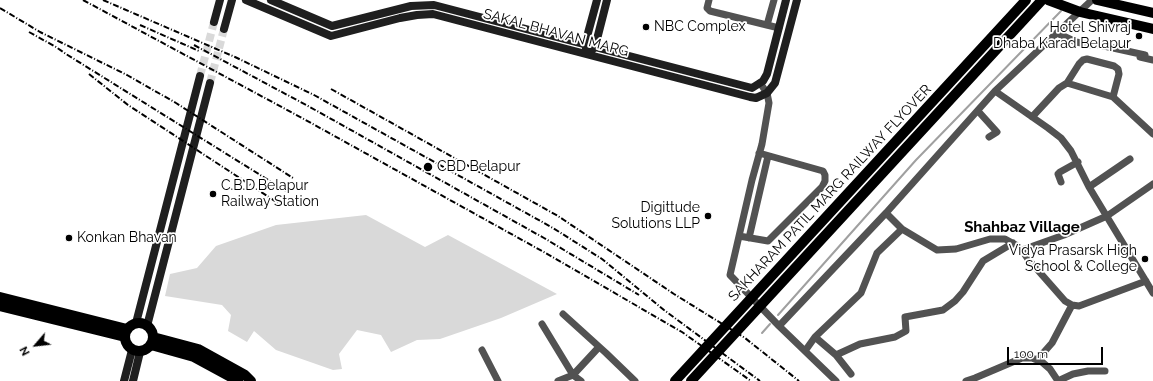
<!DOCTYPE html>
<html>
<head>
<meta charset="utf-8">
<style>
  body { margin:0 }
  #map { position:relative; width:1153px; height:381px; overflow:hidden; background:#fff; font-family:Raleway,sans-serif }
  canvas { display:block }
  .north { position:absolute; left:16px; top:325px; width:40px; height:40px; -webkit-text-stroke:3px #fff; paint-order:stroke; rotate:242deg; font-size:11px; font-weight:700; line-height:16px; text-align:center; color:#000 }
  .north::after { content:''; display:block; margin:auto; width:14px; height:18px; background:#000; clip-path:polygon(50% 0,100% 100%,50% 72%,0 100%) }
  .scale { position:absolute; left:1007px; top:347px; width:96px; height:18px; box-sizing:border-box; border:2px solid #000; border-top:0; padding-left:5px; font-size:12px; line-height:14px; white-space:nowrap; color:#000; -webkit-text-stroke:3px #fff; paint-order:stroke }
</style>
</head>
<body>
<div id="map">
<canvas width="1153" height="381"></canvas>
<div class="north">N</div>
<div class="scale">100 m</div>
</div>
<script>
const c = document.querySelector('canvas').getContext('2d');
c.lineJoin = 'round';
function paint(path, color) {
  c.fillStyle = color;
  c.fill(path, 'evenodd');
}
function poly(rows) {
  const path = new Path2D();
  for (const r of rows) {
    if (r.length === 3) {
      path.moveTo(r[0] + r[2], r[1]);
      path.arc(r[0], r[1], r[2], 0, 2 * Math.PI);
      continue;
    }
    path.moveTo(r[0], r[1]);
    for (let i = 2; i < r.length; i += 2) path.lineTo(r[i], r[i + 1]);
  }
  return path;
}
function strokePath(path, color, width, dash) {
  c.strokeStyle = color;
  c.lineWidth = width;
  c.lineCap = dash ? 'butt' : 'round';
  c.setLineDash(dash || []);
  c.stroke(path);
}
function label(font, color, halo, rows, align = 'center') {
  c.font = font + ' Raleway,sans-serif';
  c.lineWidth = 3.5;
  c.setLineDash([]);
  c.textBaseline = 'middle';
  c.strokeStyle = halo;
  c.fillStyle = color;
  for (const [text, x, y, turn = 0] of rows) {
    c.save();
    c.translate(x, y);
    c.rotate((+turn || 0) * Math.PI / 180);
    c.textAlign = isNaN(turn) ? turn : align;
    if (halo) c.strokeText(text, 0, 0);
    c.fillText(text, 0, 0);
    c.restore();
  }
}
paint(poly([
  [366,215,425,247,448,235,557,294,501,318,440,339,417,340,391,352,381,335,357,330,339,354,342,369,333,370,276,350,254,331,247,342,228,331,231,315,222,305,165,296,170,274,197,268,216,246,276,225]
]), '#d9d9d9');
strokePath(poly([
  [778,315,916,160,1061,11],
  [762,333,770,324]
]), '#a0a0a0', 2);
strokePath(poly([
  [200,76,214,22],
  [210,83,224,29]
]), '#d9d9d9', 8, [8, 4]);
strokePath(poly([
  [709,0,707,8,710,11,779,28],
  [767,25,774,0],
  [1057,33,1076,42,1092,45,1095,44,1145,55],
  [1140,57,1153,60],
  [760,83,767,93,769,103,762,144,752,180,730,275,779,326,836,381],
  [1067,83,1079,64,1083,60,1087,59,1114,66,1118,69,1119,74,1113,97],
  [995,91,1048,128,1061,138,1071,151,1089,187,1153,293],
  [978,111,997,132,989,137],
  [1032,117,1059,88,1067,83,1113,97,1153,134],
  [1061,182,1058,174,1060,172,1078,162],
  [1089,187,1130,159],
  [886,213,902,229,937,250,956,249,990,239,1005,239,1016,245],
  [739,236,768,241,822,187,825,181,825,175,823,171,759,153],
  [749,238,768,156],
  [1146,281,1079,306,1072,305,1065,301,1028,259,1022,250,1064,235,1107,216,1153,184],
  [563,314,606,353,635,381],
  [542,324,573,375,599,347],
  [779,326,886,213,995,91,1092,0],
  [815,337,836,355,860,344,895,337,906,331,905,317,943,310,955,301,963,292,983,261,1013,243],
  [482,350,498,381],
  [805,351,815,337,861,293,877,253,902,229],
  [836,355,851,374],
  [1037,360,1052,343,1072,305],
  [558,381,573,375,581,381],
  [966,381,975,378,1022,358,1032,358,1042,362,1050,369,1058,381],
  [1058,381,1073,374,1088,371,1105,371]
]), '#525252', 7);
strokePath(poly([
  [246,0,331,36,400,18,417,15,433,14,750,97,756,98,767,93,775,83,797,0],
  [271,0,332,26,411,6,434,5,752,88,763,81,767,74,786,0],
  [214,22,220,0],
  [224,29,232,0],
  [586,48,585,44,597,0],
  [591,51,595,47,607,0],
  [136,323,200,76],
  [147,326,210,83],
  [124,381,132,350],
  [133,381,140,352]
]), '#1f1f1f', 8);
strokePath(poly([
  [1048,0,1080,12,1153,29],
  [1097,0,1153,13],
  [0,297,127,329],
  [0,306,125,337],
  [139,337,14],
  [153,337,198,349,245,375,251,381],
  [151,345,194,357,238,381],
  [675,381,1026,0],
  [691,381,1042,0]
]), '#000', 10);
strokePath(poly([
  [83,0,302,118,542,251,682,332,751,381],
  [103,0,235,57,314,95,553,228,602,259,664,310,760,381],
  [0,8,40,32,127,75,176,103,293,178],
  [140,25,199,51],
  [29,32,56,47,66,54,286,191],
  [194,45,308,106,544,238,639,295],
  [89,74,128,105,278,203],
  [331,89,558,216,674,294,745,338,799,381]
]), '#000', 2, [6, 2, 1, 2]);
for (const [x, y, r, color] of [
  [646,27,4,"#000"],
  [1139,36,4,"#000"],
  [428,167,5,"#000"],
  [213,194,4,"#000"],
  [708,216,4,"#000"],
  [69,238,4,"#000"],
  [1145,259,4,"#000"]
]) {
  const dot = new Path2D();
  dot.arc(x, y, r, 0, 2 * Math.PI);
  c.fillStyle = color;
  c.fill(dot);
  strokePath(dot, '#fff', 1.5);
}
label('14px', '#000', '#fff', [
  ["NBC Complex",654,27],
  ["Hotel Shivraj",1131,28,"right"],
  ["Dhaba Karad Belapur",1131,44,"right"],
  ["CBD Belapur",437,167],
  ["C.B.D.Belapur",221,186],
  ["Railway Station",221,202],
  ["Digittude",700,208,"right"],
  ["Solutions LLP",700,224,"right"],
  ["Konkan Bhavan",77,238],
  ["Vidya Prasarsk High",1137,251,"right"],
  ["School & College",1137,267,"right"]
], 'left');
label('14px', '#000', '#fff', [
  ["SAKAL BHAVAN MARG",556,33,15],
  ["SAKHARAM PATIL MARG RAILWAY FLYOVER",830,193,-47]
]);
label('bold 15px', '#000', '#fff', [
  ["Shahbaz Village",1022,227]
]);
</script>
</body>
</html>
